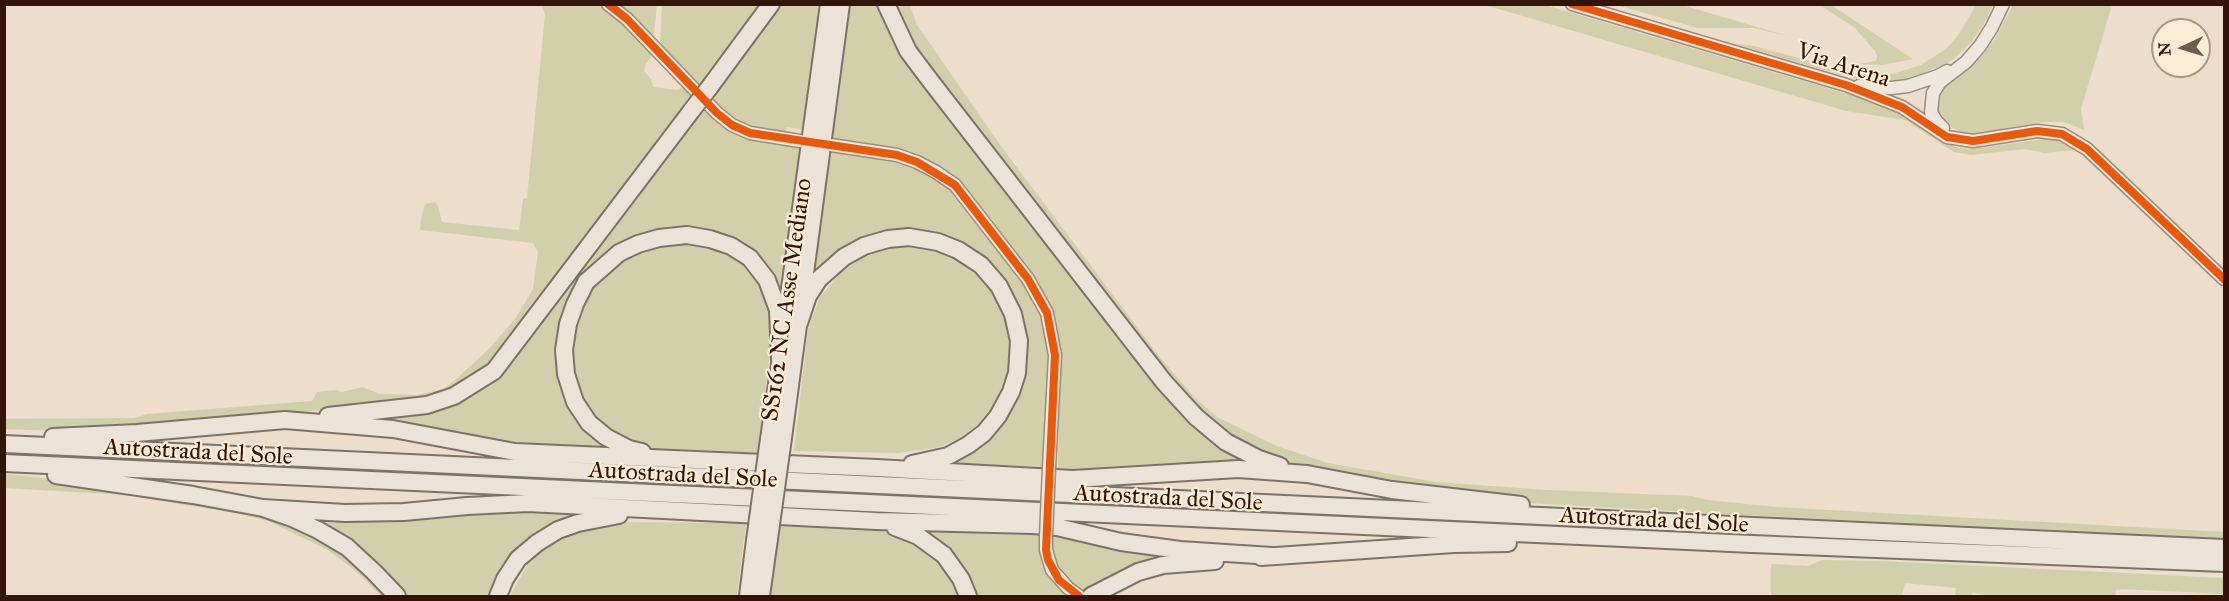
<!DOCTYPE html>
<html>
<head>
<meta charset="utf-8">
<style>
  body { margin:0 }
  #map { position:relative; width:2229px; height:601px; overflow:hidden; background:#ecdeca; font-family:"IM FELL Great Primer",serif }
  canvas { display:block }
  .frame { position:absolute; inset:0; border:6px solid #321408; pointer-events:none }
  .north { position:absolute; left:2151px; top:18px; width:60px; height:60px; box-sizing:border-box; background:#fcecd3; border:2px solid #ab9682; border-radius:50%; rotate:266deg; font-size:16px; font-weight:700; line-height:24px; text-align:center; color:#321408 }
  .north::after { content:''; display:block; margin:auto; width:21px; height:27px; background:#735b4c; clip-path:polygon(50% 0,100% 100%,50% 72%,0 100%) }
</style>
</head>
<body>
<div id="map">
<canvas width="2229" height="601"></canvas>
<div class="frame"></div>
<div class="north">N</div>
</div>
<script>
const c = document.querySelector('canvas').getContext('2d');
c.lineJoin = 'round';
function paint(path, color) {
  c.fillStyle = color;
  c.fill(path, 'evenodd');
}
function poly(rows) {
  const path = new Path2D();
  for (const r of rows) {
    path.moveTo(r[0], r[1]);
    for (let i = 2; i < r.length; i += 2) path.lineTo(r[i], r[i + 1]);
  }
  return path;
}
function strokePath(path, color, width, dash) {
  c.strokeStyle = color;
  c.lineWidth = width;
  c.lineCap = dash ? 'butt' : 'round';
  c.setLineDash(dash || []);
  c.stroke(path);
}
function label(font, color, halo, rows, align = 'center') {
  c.font = font + ' "IM FELL Great Primer",serif';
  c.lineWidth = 4.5;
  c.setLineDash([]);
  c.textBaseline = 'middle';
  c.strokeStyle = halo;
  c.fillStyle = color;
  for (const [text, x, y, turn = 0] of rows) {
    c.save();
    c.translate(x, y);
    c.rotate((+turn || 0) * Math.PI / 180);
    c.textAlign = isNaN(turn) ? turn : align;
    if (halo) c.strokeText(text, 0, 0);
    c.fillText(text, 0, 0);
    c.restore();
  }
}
paint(poly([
  [542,5,600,5,611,11,654,53,645,65,644,71,651,79,653,87,678,90,683,86,695,99,488,369,432,399,140,428,58,431,5,429,5,419,135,418,147,414,312,401,317,392,337,390,342,392,362,387,380,394,417,395,443,389,454,381,488,350,515,319,533,289,538,252,533,243,420,230,421,219,425,204,435,202,438,206,442,222,519,230,523,199,527,198,545,15],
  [616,5,657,5,654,34,649,35],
  [662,5,765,5,700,89,660,46],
  [777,5,823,5,804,130,787,127,785,134,743,124,727,114,710,99],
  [850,5,882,5,1168,396,1266,467,1058,473,1060,345,1054,318,1039,285,959,184,928,161,897,149,833,139],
  [891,5,910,5,917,25,1003,149,1159,356,1194,397,1217,417,1277,446,1328,463,1436,482,1547,490,1692,496,1708,500,1776,507,2224,532,2224,541,1526,503,1307,474,1255,452,1212,424,1191,406,917,58],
  [1485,5,1545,5,1851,95,1901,112,1946,142,1958,148,1973,149,2052,138,2064,142,2074,150,2044,153,2026,149,1971,155,1954,152,1905,120,1846,111],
  [1616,5,1682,5,1788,36,1753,28,1698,28],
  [1820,5,1831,5,1913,59,1882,65,1858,64,1876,61,1877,56,1875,51,1855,28],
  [1976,5,1993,5,1985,22,1972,41,1955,58,1945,64,1909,79,1893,80,1856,79,1730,43,1754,46,1850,72,1873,75,1893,74,1921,65,1947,48,1959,34],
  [2013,5,2112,5,2081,109,2084,130,2064,122,2044,122,1969,134,1962,132,1945,124,1936,110,1940,89,1963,74,1984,54,1995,39],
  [703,108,718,121,800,146,781,301,739,246,655,234,581,285,565,385,614,451,536,446,487,441,354,417,473,391],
  [830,150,897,160,916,166,953,190,1019,275,1036,300,1046,331,1049,358,1044,473,942,467,982,442,1024,345,989,268,889,233,820,275,813,272],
  [665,242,702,244,736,258,763,282,774,319,758,454,659,450,635,445,593,420,571,376,569,339,579,304,600,274,630,252],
  [916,246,939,251,970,266,993,291,1004,312,1010,334,1010,357,1006,380,997,401,975,427,956,440,935,448,898,453,794,451,808,329,820,297,842,271,861,258,894,247],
  [4,474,125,487,281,518,329,541,392,596,381,596,358,573,328,550,268,521,240,514,126,495,5,488],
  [504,508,590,512,561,523,494,596,406,596,377,564,337,531,306,518],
  [778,521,894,532,934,553,964,596,768,596],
  [610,522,746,523,737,596,510,596,527,566,544,548,564,535],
  [918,526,1043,532,1043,563,1049,576,1065,596,973,596],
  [1053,533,1176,554,1105,580,1085,592,1069,581,1058,567,1053,557],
  [1822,560,1883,561,2224,578,2224,594,2122,589,2116,590,2115,596,1995,596,1972,593,1972,596,1955,596,1956,588,1905,583,1902,596,1771,596,1771,564,1808,566]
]), '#d2cfab');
const minor = poly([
  [608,4,627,19,717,113,732,125,750,133,800,141],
  [1572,4,1846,85,1902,107,1947,137,1973,141,2037,131,2062,134,2087,149,2224,279],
  [1859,86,1891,88,1908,86,1938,76,1947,71],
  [1943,128,1936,121,1931,112,1933,93,1940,82,1966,62,1980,46,1992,27,2003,4],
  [831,145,897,155,917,162,936,172,955,185,1028,279,1047,313,1055,355,1049,468],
  [1046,536,1046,550,1052,570,1068,588,1079,596]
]);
const highway = poly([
  [886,4,908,51,929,79,1164,382,1196,417,1226,442,1259,459,1280,466],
  [709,88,771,4],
  [799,323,808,296,819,279,844,257,864,246,888,239,909,237,938,242,958,250,981,265,999,286,1013,314,1019,341,1017,373,1011,392,998,416,984,433,968,445,948,456,912,464],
  [785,325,829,4],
  [328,416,427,405,454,396,494,371,692,110],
  [53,437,137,433,285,420,393,429,515,452,877,468,1073,479,1238,469,1307,474,1392,490,1521,505],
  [783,438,841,4],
  [769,439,782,350],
  [4,444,2224,548],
  [642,452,629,449,606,437,589,423,575,402,566,374,564,350,568,324,575,304,586,282,619,253,638,244,659,238,687,235,710,239,731,246,750,258,767,280,778,310,780,360],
  [4,463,1752,544,2224,563],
  [56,475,193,495,263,508,292,518,318,530,347,547,374,572,397,596],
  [263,508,345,513,404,512,467,506,528,503,876,521,1033,525,1057,527,1121,542,1180,550,1272,556],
  [895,527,918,536,944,555,961,579,968,596],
  [1261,557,1454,544,1508,543],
  [498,596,505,579,518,559,537,543,558,530,578,523,619,515],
  [748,596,755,540],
  [761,596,769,539],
  [1091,596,1138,572,1163,565,1215,561]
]);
strokePath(minor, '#998d80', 15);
strokePath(highway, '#7e7267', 20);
strokePath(minor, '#efe7dd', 12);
strokePath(highway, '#ebe3d8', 16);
const minorBridge = poly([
  [1046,536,1049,468]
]);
const highwayBridge = poly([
  [692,110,709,88],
  [769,539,783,438],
  [755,540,769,439]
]);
strokePath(minorBridge, '#998d80', 15, []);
strokePath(highwayBridge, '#7e7267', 20, []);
strokePath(minorBridge, '#efe7dd', 12);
strokePath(highwayBridge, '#ebe3d8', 16);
strokePath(poly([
  [608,4,627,19,717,113,732,125,750,133,897,155,917,162,955,185,1028,279,1047,313,1055,355,1046,550,1048,560,1059,580,1079,596],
  [1572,4,1846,85,1902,107,1947,137,1973,141,2037,131,2062,134,2087,149,2224,279]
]), '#e8590c', 8);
label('24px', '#321408', '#fcecd3', [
  ["Via Arena",1843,66,18],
  ["SS162 NC Asse Mediano",788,300,-82],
  ["Autostrada del Sole",198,453,3],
  ["Autostrada del Sole",683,476,3],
  ["Autostrada del Sole",1168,499,3],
  ["Autostrada del Sole",1654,521,3]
]);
</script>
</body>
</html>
